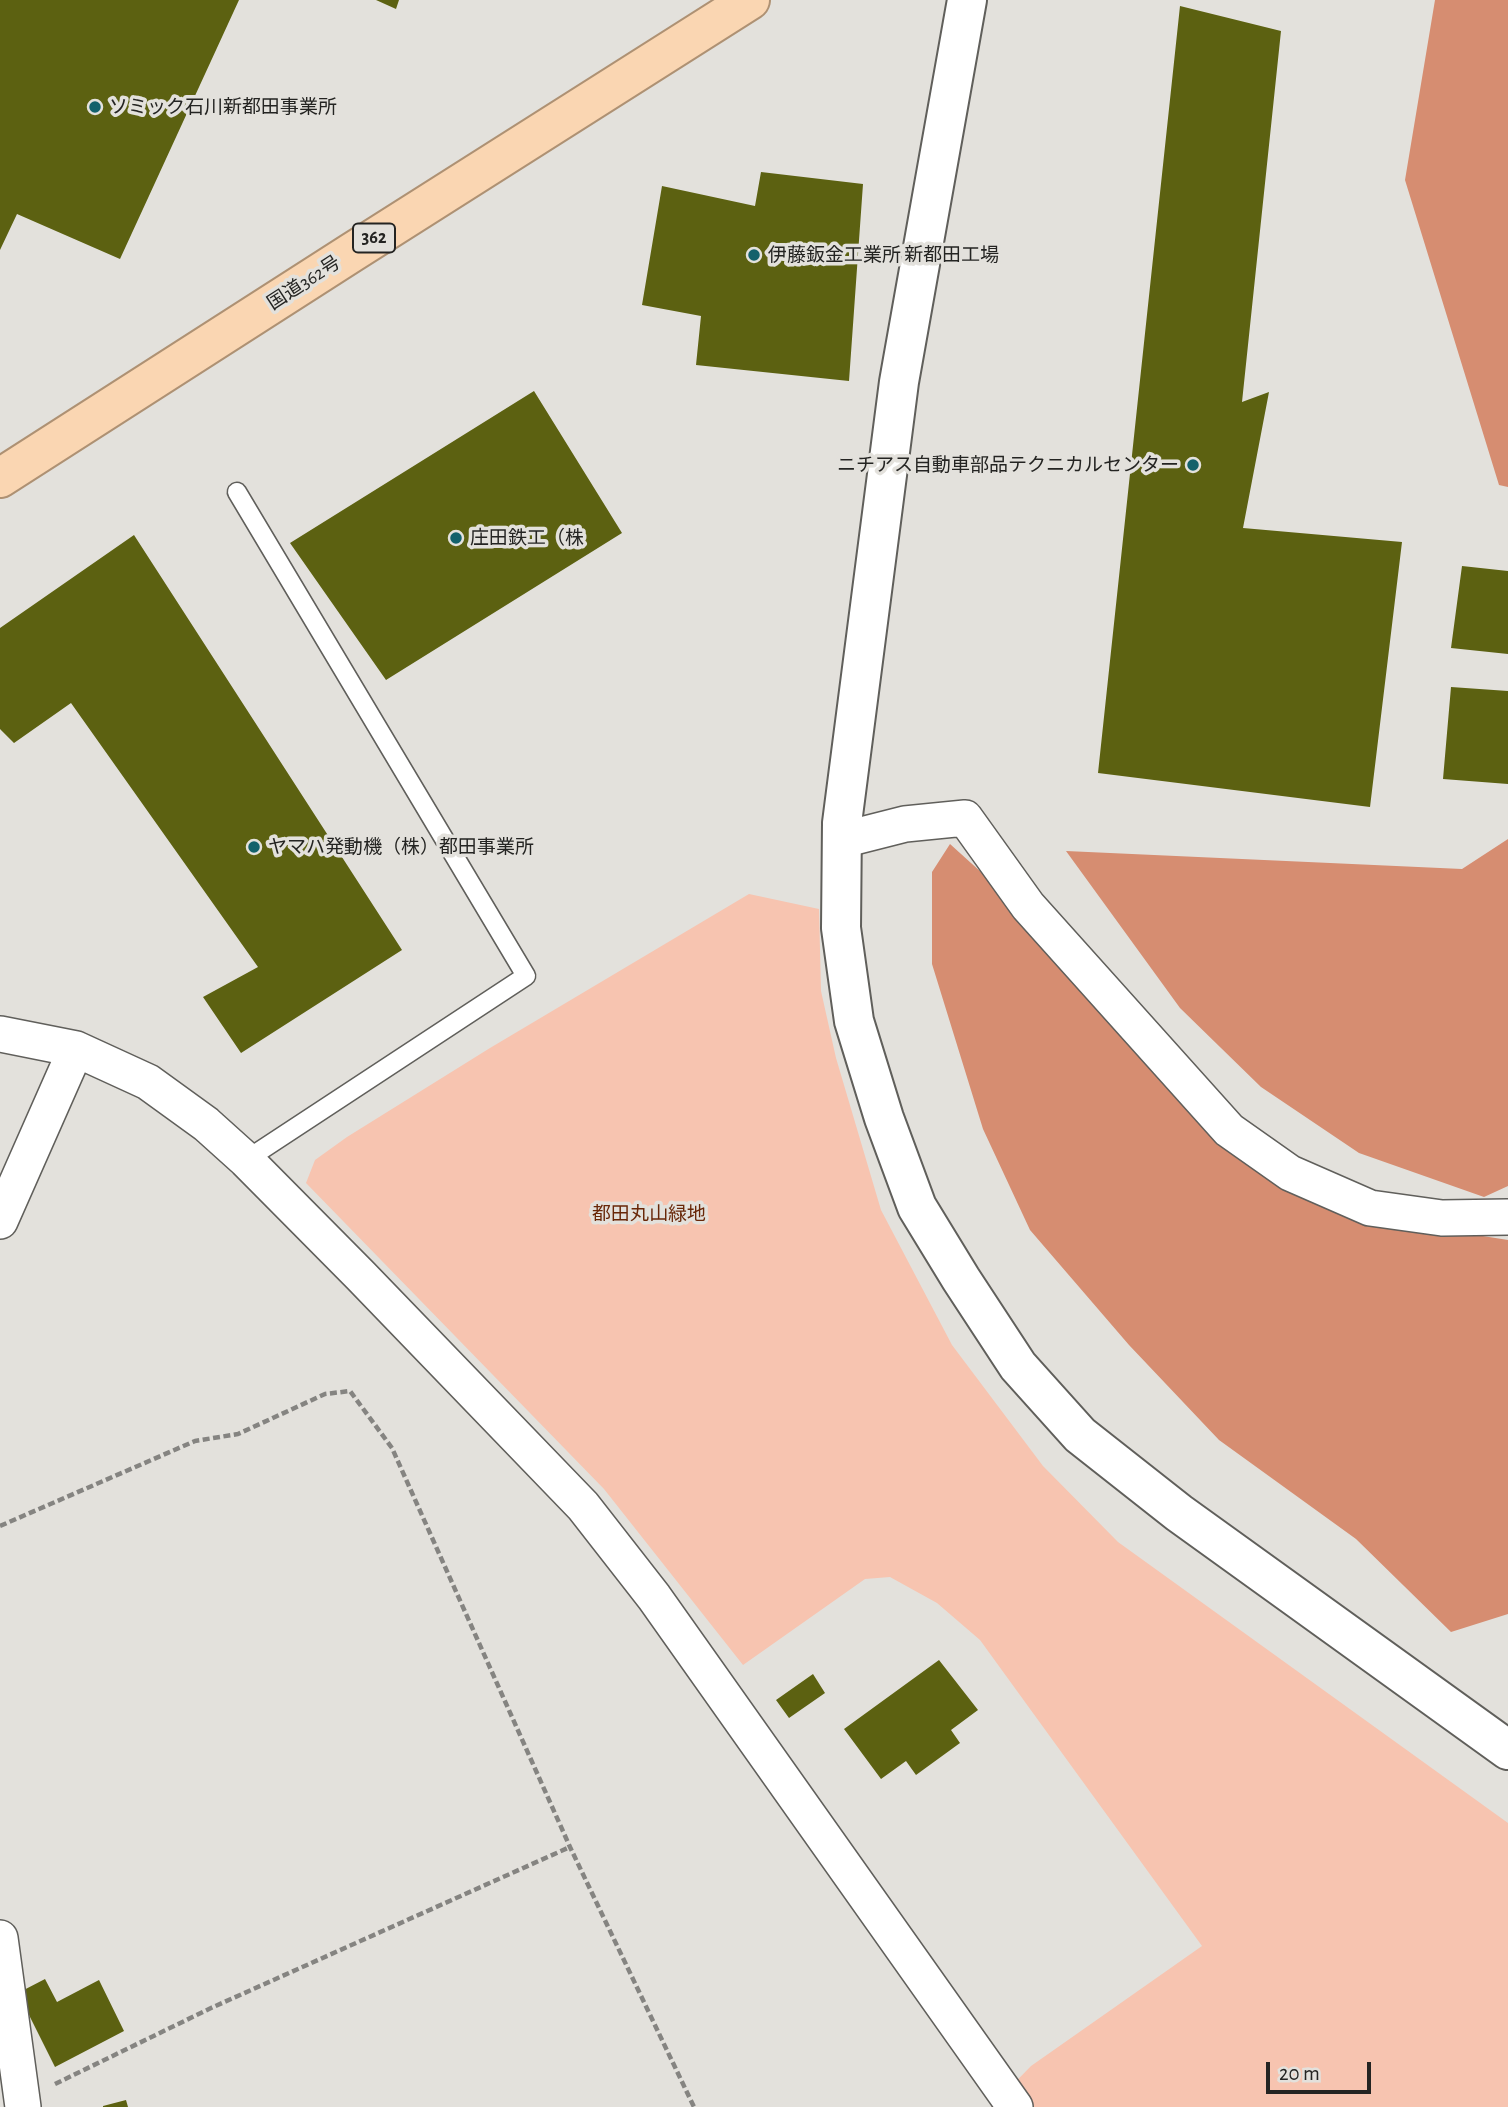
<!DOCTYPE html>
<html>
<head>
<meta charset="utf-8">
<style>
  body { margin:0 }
  #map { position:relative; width:1508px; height:2107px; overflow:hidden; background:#e3e1dc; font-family:"Alegreya Sans",sans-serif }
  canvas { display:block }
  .scale { position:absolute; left:1266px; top:2062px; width:105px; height:32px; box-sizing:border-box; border:4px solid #242422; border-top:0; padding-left:9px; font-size:21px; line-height:24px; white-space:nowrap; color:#242422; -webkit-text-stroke:5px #e3e1dc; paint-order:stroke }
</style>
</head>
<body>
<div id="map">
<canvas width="1508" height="2107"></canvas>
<div class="scale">20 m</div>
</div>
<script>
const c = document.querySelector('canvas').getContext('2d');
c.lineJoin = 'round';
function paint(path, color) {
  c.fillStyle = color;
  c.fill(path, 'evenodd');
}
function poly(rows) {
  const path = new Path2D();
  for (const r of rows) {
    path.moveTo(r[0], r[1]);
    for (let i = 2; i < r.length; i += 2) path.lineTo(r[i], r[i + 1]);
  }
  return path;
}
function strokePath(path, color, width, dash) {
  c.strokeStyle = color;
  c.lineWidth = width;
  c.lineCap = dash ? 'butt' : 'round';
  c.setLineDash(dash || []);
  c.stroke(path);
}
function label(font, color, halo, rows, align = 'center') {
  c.font = font + ' "Alegreya Sans","Noto Sans JP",sans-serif';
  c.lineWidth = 7;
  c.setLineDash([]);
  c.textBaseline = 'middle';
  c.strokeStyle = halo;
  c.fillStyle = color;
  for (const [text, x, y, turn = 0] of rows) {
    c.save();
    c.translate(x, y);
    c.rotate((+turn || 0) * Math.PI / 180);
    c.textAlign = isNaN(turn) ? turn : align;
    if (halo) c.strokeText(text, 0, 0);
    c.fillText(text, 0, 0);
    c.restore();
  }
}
paint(poly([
  [749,894,819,909,821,991,836,1058,881,1210,952,1345,1043,1466,1118,1542,1508,1823,1508,2107,991,2107,1031,2066,1202,1946,980,1640,937,1603,890,1577,865,1579,743,1665,604,1489,306,1183,315,1160,347,1137,490,1048]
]), '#f7c4b0');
paint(poly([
  [1435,0,1508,0,1508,487,1499,485,1405,180],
  [1508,839,1508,1186,1484,1197,1359,1153,1261,1087,1180,1008,1066,851,1462,869],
  [950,844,992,882,1099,1000,1350,1215,1508,1240,1508,1614,1451,1632,1356,1539,1219,1440,1129,1345,1030,1230,983,1129,932,964,932,872]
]), '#d68d71');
paint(poly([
  [0,0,239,0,120,259,17,214,0,250],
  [376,0,399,0,396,9],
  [1180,6,1281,31,1242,402,1269,392,1243,528,1402,542,1370,807,1098,773],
  [761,172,863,184,849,381,696,365,701,316,642,305,662,186,755,206],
  [534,391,622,533,386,680,290,543],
  [134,535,402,950,241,1053,203,997,258,967,71,703,14,743,0,729,0,628],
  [1462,566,1508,571,1508,654,1451,648],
  [1451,687,1508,691,1508,784,1443,779],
  [939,1660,978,1710,951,1730,960,1743,916,1775,906,1761,881,1779,844,1729],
  [813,1674,825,1693,789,1718,776,1700],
  [45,1979,57,2002,99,1980,124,2031,55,2067,18,1993],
  [126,2100,128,2107,103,2107,103,2106]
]), '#5c6111');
const service = poly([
  [237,492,526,976,246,1160]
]);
const minor = poly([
  [842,840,905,824,965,818,1028,906,1229,1130,1290,1173,1370,1208,1442,1218,1508,1217],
  [0,1034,76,1049,148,1082,206,1124,246,1160,361,1276,583,1506,654,1597,1015,2107],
  [0,1221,76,1049],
  [0,1938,23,2107]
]);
const tertiary = poly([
  [967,0,899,382,842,823,841,928,854,1021,884,1118,917,1207,961,1279,1018,1366,1080,1435,1179,1513,1508,1750]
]);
const trunk = poly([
  [0,478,351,253,750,0]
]);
strokePath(service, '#605f5b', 21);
strokePath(minor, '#605f5b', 38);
strokePath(tertiary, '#605f5b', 42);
strokePath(trunk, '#ae9173', 42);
strokePath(poly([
  [0,1526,195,1441,238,1434,325,1394,350,1391,392,1448,570,1847,694,2107],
  [55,2084,211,2008,570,1847]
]), '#858481', 4.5, [7, 3.5]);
strokePath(service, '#fff', 18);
strokePath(minor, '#fff', 35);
strokePath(tertiary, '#fff', 38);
strokePath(trunk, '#fad6b2', 38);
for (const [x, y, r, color] of [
  [95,107,7,"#13616b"],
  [754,255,7,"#13616b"],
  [1193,465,7,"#13616b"],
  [456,538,7,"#13616b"],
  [254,847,7,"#13616b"]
]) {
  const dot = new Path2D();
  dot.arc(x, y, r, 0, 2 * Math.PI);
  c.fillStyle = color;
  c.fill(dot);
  strokePath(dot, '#e3e1dc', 2.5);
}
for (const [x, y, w] of [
  [374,238,42]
]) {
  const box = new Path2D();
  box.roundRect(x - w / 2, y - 14.5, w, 29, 5);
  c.fillStyle = '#e3e1dc';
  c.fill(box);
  strokePath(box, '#242422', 2);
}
label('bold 18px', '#242422', null, [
  ["362",374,238]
]);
label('19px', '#242422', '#e3e1dc', [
  ["ソミック石川新都田事業所",109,107],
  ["伊藤鈑金工業所 新都田工場",768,255],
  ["ニチアス自動車部品テクニカルセンター",1179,465,"right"],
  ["庄田鉄工（株",470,538],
  ["ヤマハ発動機（株）都田事業所",268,847]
], 'left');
label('19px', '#242422', '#e3e1dc', [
  ["国道362号",304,283,-33]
]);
label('19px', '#682708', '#e3e1dc', [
  ["都田丸山緑地",649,1214]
]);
</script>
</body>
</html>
